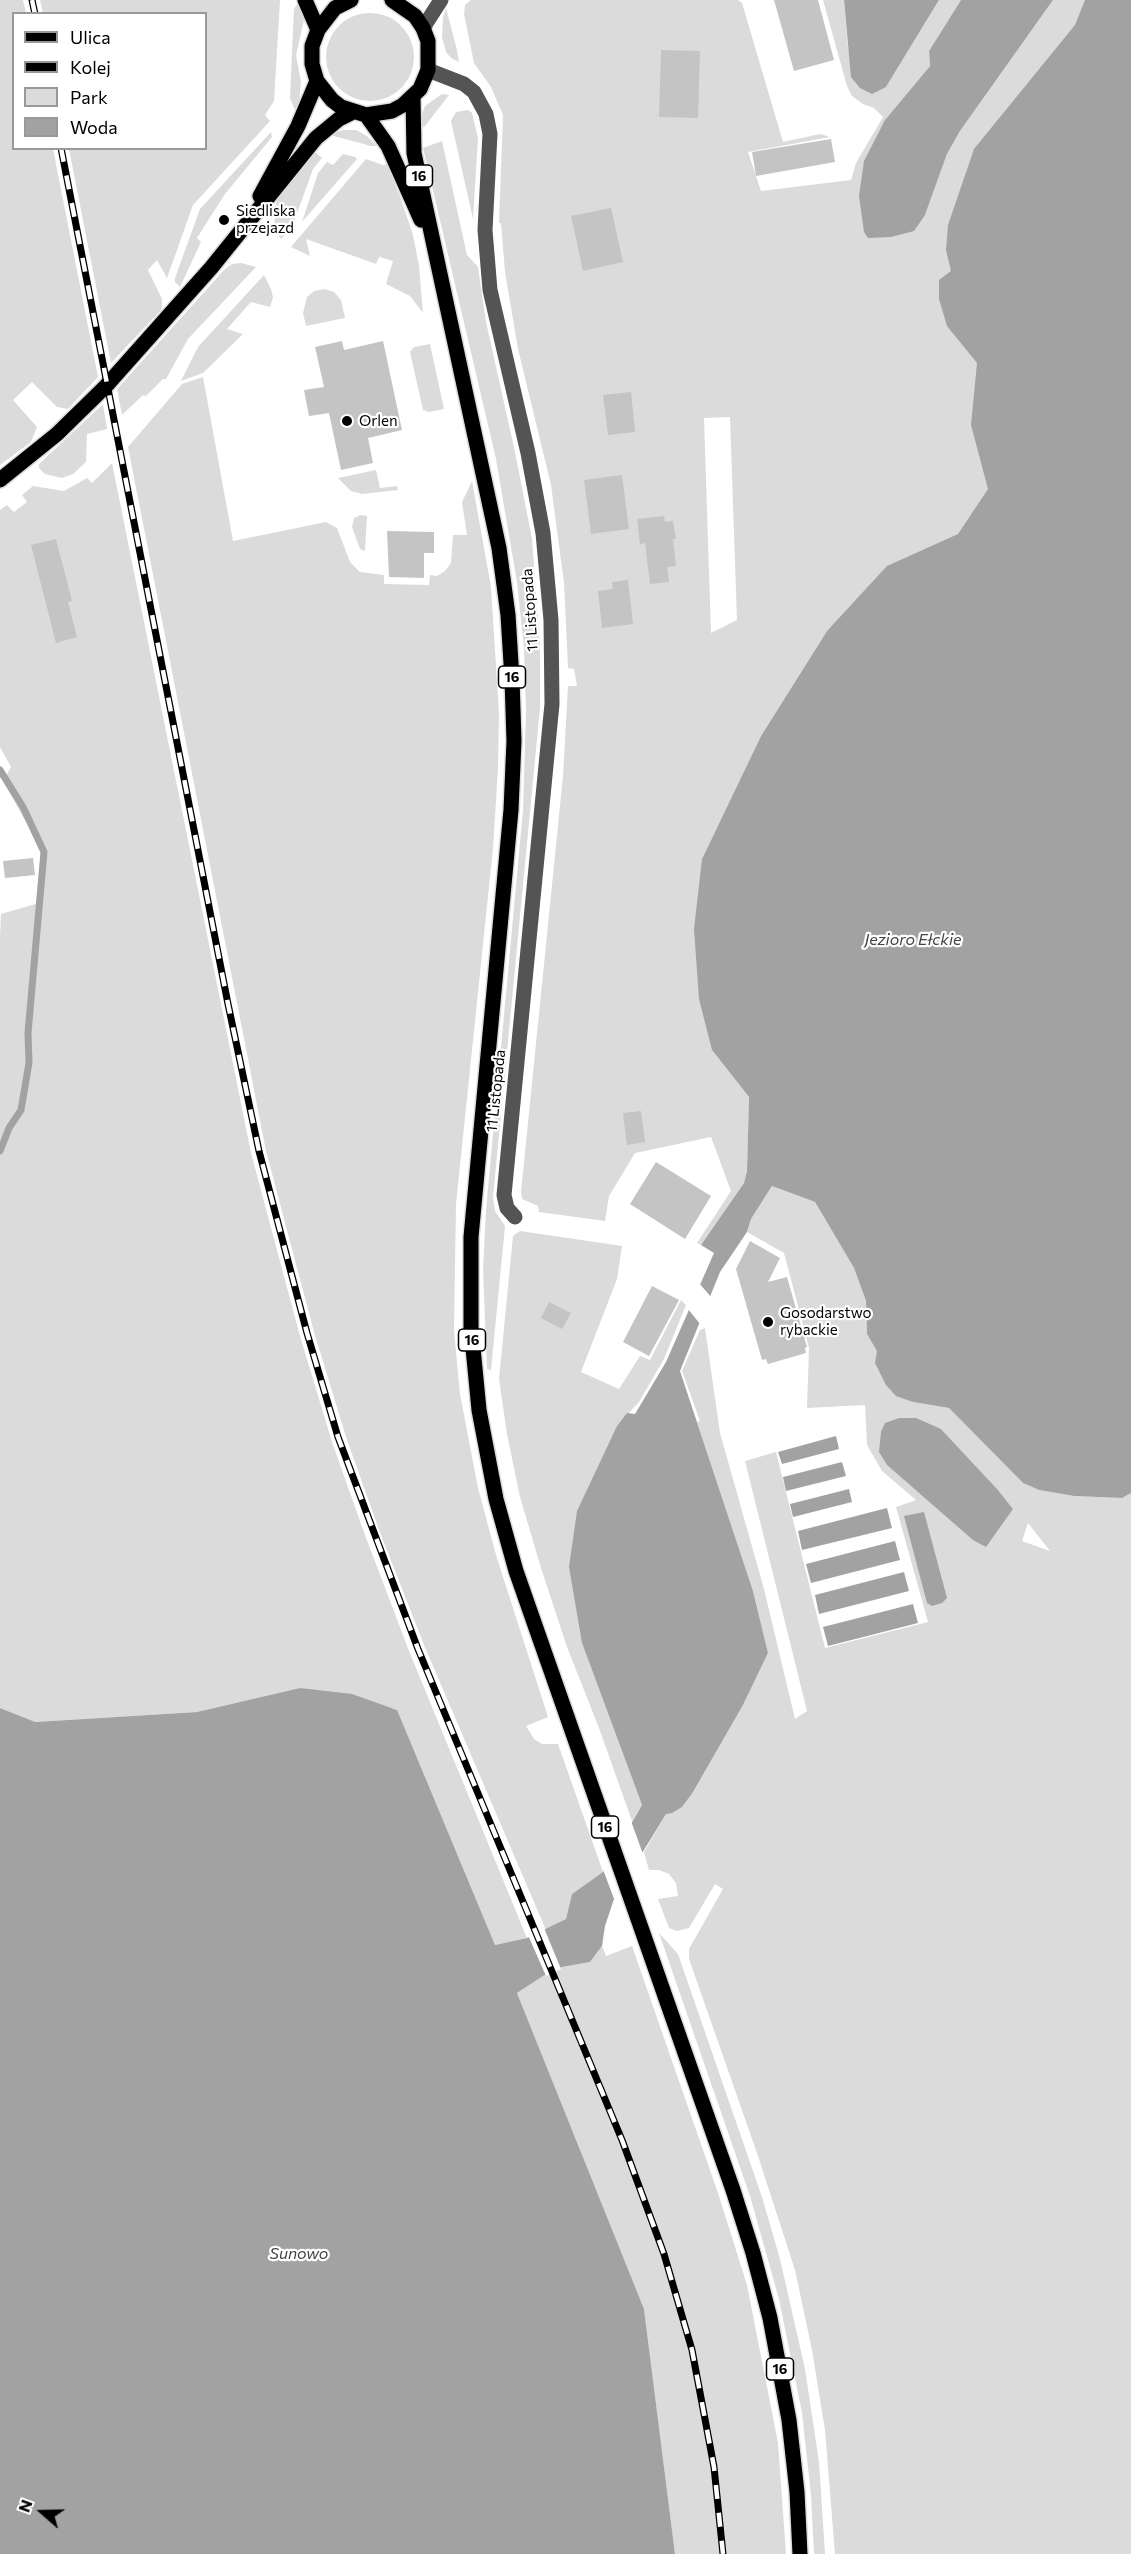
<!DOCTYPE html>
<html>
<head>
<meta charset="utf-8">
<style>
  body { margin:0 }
  #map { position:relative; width:1131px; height:2554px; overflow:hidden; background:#fff; font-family:Commissioner,sans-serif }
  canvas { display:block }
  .legend { position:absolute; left:12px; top:12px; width:195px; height:138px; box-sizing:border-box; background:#fff; border:2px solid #999; margin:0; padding:8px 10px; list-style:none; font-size:18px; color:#000 }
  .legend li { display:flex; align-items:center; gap:12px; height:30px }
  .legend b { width:30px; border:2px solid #999 }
  .north { position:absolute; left:12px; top:2482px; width:60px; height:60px; -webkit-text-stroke:4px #fff; paint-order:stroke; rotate:290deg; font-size:16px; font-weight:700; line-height:24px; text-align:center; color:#000 }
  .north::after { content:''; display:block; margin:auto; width:21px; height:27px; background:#000; clip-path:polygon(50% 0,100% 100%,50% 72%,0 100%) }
</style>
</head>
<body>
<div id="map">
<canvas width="1131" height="2554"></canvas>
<ul class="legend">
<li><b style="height:8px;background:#000"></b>Ulica</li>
<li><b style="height:8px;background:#000"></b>Kolej</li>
<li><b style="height:16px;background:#dbdbdb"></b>Park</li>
<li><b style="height:16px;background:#a2a2a2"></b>Woda</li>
</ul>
<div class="north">N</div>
</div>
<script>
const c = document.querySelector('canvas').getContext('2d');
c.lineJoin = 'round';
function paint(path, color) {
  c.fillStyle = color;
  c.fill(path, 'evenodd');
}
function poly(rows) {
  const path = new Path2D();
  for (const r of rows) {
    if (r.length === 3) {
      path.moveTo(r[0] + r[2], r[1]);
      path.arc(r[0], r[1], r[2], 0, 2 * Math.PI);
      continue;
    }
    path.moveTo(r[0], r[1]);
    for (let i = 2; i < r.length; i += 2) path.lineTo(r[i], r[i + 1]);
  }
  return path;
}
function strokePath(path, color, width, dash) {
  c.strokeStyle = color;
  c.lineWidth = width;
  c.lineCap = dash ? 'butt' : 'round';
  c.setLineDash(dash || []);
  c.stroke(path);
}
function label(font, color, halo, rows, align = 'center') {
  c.font = font + ' Commissioner,sans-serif';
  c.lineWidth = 4.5;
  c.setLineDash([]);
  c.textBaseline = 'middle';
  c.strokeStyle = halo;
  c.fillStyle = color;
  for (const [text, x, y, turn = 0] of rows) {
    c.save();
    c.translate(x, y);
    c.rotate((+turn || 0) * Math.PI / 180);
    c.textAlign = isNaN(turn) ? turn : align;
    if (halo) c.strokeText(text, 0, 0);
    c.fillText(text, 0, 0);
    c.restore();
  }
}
paint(poly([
  [0,0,23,0,26,13,14,14,14,148,53,149,98,377,68,409,57,407,32,382,13,400,37,427,31,442,0,465],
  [40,0,280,0,274,101,265,115,270,121,193,205,167,278,157,260,148,270,162,299,162,309,111,363,69,149,206,148,206,14,43,13],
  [471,0,738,0,742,3,783,142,820,134,830,137,748,152,761,191,851,180,856,163,883,117,874,108,863,104,852,96,847,86,823,0,844,0,848,48,886,87,939,0,961,0,929,51,930,66,885,120,925,215,947,154,960,131,1053,0,1115,0,995,520,827,631,761,736,702,859,712,1050,749,1097,747,1171,744,1183,701,1245,697,1243,731,1191,711,1137,635,1153,609,1196,605,1221,539,1212,538,1206,522,1199,521,1192,563,776,568,686,577,686,574,669,568,668,564,583,551,485,518,349,505,272,501,223,499,223,503,115,491,87,474,63,464,14,465,5],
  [730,417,737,620,711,633,704,418],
  [299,1,304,20,296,55,301,82,299,104,295,110,290,98,294,9],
  [446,8,457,50,459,62,451,58,446,52,442,37,443,17],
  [370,57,44],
  [442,94,449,95,425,126,419,129,419,123,425,106],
  [468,110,472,113,478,138,473,219,451,121,456,112],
  [343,130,356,130,367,136,377,146,371,146,330,135],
  [271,132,272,137,225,194,197,238,201,242,180,287,175,282,175,278,200,209],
  [442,141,467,255,478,267,486,322,515,452,532,539,540,646,540,708,493,1197,495,1211,505,1226,491,1370,487,1369,483,1270,486,1210,523,810,526,711,524,648,517,582,496,459,423,148],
  [315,152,322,158,313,169,292,227,281,239,275,229,274,209,278,199],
  [343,154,355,157,357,159,302,222,318,173,327,162,333,165],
  [366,159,383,165,387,164,401,199,413,235,419,266,423,313,410,296,386,284,393,261,379,257,376,264,306,239,310,256,291,247],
  [241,263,256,267,188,339,166,379,163,379,146,396,143,395,122,415,117,389,224,270,232,264],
  [264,275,271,289,273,297,270,307,251,302,227,329,243,334,203,373,181,381,198,347],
  [325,289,334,292,341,300,345,318,306,326,303,313,307,297,314,291],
  [430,344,444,409,429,412,423,410,410,352,414,347],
  [203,377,233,541,326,522,337,528,350,562,360,572,384,575,384,584,429,585,430,575,437,576,445,571,451,563,453,535,467,535,462,502,472,481,491,587,499,714,498,768,493,848,456,1204,454,1330,460,1394,478,1488,496,1555,548,1717,526,1726,534,1739,542,1744,558,1744,603,1872,572,1894,566,1919,546,1930,424,1645,379,1530,346,1437,314,1332,266,1151,128,447,182,384],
  [103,404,107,429,87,434,86,462,73,474,62,478,45,474,39,468,39,464],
  [112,463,251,1153,300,1336,332,1442,365,1535,409,1651,527,1938,495,1945,396,1709,301,1688,197,1712,34,1722,0,1708,0,938,1,914,39,903,42,851,3,781,11,767,0,747,0,510,7,505,14,512,27,502,22,495,33,486,64,491,87,478,92,483],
  [376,470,380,488,397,486,398,490,362,494,351,491,338,478],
  [360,515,367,516,365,551,360,549,352,527,354,518],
  [772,1186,815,1202,854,1268,866,1301,867,1334,913,1402,949,1408,1023,1483,1039,1490,1074,1496,1122,1498,1131,1493,1131,2554,835,2554,825,2430,812,2350,795,2270,757,2153,689,1959,689,1949,723,1889,715,1884,689,1928,677,1931,669,1928,658,1899,678,1896,676,1883,669,1874,659,1870,649,1870,644,1852,666,1814,693,1792,743,1705,768,1653,753,1591,697,1422,700,1421,682,1371,700,1330,705,1328,720,1433,764,1589,795,1719,807,1711,745,1461,776,1452,825,1648,928,1622,896,1507,916,1500,882,1471,867,1445,865,1405,807,1408,809,1348,784,1253,747,1232,751,1219],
  [941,1429,998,1490,1013,1509,978,1542,887,1465],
  [1028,1523,1050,1551,1022,1541],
  [520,1231,622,1246,617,1279,581,1372,619,1389,640,1356,650,1360,681,1300,686,1305,664,1359,639,1402,617,1426,582,1643,642,1805,632,1821,599,1728,567,1647,541,1568,520,1497,507,1434,499,1379,513,1236],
  [659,1933,678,1954,762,2197,780,2259,805,2369,819,2462,825,2554,814,2554,811,2495,802,2413,779,2299,750,2196],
  [602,1946,606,1956,632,1946,718,2193,747,2285,778,2443,786,2554,675,2554,644,2309,517,1993,543,1976,562,1967,590,1962]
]), '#dbdbdb');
paint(poly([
  [844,0,939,0,886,87,872,94,860,88,851,77],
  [961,0,1053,0,960,131,947,154,925,215,914,231,891,237,868,238,864,232,859,196,864,161,885,120,930,66,929,51],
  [1085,0,1131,0,1131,1493,1122,1498,1074,1496,1039,1490,1023,1483,949,1408,913,1402,896,1396,886,1385,875,1363,877,1351,867,1334,866,1301,854,1268,815,1202,772,1186,751,1219,747,1232,720,1272,680,1371,753,1591,768,1653,743,1705,693,1792,682,1807,672,1813,666,1814,614,1899,605,1926,602,1946,590,1962,562,1967,543,1976,517,1993,644,2309,675,2554,0,2554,0,1708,35,1722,197,1712,300,1688,352,1694,397,1710,495,1945,527,1938,566,1919,572,1894,603,1872,642,1805,582,1643,569,1567,577,1511,617,1426,627,1413,635,1414,666,1362,714,1253,701,1245,744,1183,747,1171,749,1097,712,1050,699,999,694,929,702,859,761,736,827,631,887,566,958,534,988,489,971,425,977,363,947,326,939,299,939,280,951,271,946,250,948,225,974,149,1075,25],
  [899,1418,916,1418,941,1429,998,1490,1013,1509,986,1547,973,1540,887,1465,879,1452,881,1432,885,1423],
  [836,1436,839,1449,782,1464,778,1452],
  [842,1462,846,1476,786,1491,783,1477],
  [849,1489,852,1502,793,1517,790,1504],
  [887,1508,892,1528,802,1550,798,1531],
  [924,1512,947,1598,942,1603,932,1606,927,1603,904,1516],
  [895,1541,900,1560,811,1583,806,1564],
  [904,1572,909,1591,819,1614,815,1595],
  [913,1604,918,1623,828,1646,823,1627]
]), '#a2a2a2');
paint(poly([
  [699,1283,711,1297,700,1324,688,1309],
  [630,1818,644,1857,616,1904,602,1867],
  [544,1928,561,1969,546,1976,528,1935]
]), '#fff');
strokePath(poly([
  [0,770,23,807,44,852,28,1033,29,1063,21,1110,9,1128,0,1151]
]), '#a2a2a2', 7);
paint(poly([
  [774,0,818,0,834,60,794,71],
  [661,50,700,51,698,118,659,117],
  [831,139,835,162,756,176,752,152],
  [611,208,623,262,583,271,571,216],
  [342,341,344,350,383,341,402,430,368,438,373,463,341,470,329,413,309,416,304,390,324,387,315,347],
  [631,392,635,432,608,435,603,395],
  [622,475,629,529,591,534,584,480],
  [664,516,665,522,673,521,676,539,673,539,676,566,667,567,669,582,650,584,645,543,640,544,637,519],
  [387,531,434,532,434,553,424,553,424,578,389,577],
  [56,539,72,601,68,602,77,637,56,643,31,545],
  [628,580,633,624,602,628,598,591,613,589,612,582],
  [33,858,35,875,5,878,3,861],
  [641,1111,645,1142,627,1145,623,1113],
  [656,1162,711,1196,685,1239,630,1204],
  [750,1241,780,1258,768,1282,787,1277,807,1347,805,1348,806,1353,768,1364,766,1359,762,1360,736,1269],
  [652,1286,679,1300,649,1356,623,1342],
  [549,1302,571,1313,562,1329,541,1318]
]), '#c4c4c4');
const major = poly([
  [305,0,318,30],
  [351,0,335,8,318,30,312,46,312,64,317,81,332,100,341,107,366,115,392,111,403,105,420,89,428,70,428,41,423,28,415,16,392,0],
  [413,97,414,153,499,548,508,615,512,679,514,741,511,810,471,1237,471,1327,479,1410,496,1499,516,1571,733,2190,753,2253,770,2318,789,2420,797,2492,800,2554],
  [366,115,388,146,421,220],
  [260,196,298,126,317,81],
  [0,480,57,434,106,386,211,268,316,138,339,119,353,112]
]);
strokePath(major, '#dbdbdb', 18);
strokePath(poly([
  [423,28,441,0],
  [428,70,464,84,474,92,486,114,490,134,485,230,490,290,528,453,543,533,551,620,552,704,504,1195,507,1208,515,1217]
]), '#545454', 15);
strokePath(major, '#000', 15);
const rail = poly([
  [32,0,35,14],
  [61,148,228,1004,259,1151,307,1333,338,1437,418,1649,622,2140,664,2254,692,2350,714,2467,723,2554]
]);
strokePath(rail, '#000', 7);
strokePath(rail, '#fff', 4.5, [14]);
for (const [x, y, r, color] of [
  [224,220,6,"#000"],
  [347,421,6,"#000"],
  [768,1322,6,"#000"]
]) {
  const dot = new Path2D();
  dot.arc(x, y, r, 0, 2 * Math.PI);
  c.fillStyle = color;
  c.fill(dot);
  strokePath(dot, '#fff', 2);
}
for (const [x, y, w] of [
  [419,176,27],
  [512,677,27],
  [472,1340,27],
  [605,1827,27],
  [780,2369,27]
]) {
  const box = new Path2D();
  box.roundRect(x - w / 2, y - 11, w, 22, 4.5);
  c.fillStyle = '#fff';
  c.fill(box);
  strokePath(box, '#000', 1.5);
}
label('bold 14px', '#000', null, [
  ["16",419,176],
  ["16",512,677],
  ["16",472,1340],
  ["16",605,1827],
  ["16",780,2369]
]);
label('15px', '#000', '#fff', [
  ["Siedliska",236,211],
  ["przejazd",236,228],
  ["Orlen",359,421],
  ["Gosodarstwo",780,1313],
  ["rybackie",780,1330]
], 'left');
label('15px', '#000', '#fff', [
  ["11 Listopada",530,610,-94],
  ["11 Listopada",496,1091,-84]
]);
label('italic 16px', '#434343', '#fff', [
  ["Jezioro Ełckie",913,940],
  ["Sunowo",299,2254]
]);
</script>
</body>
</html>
